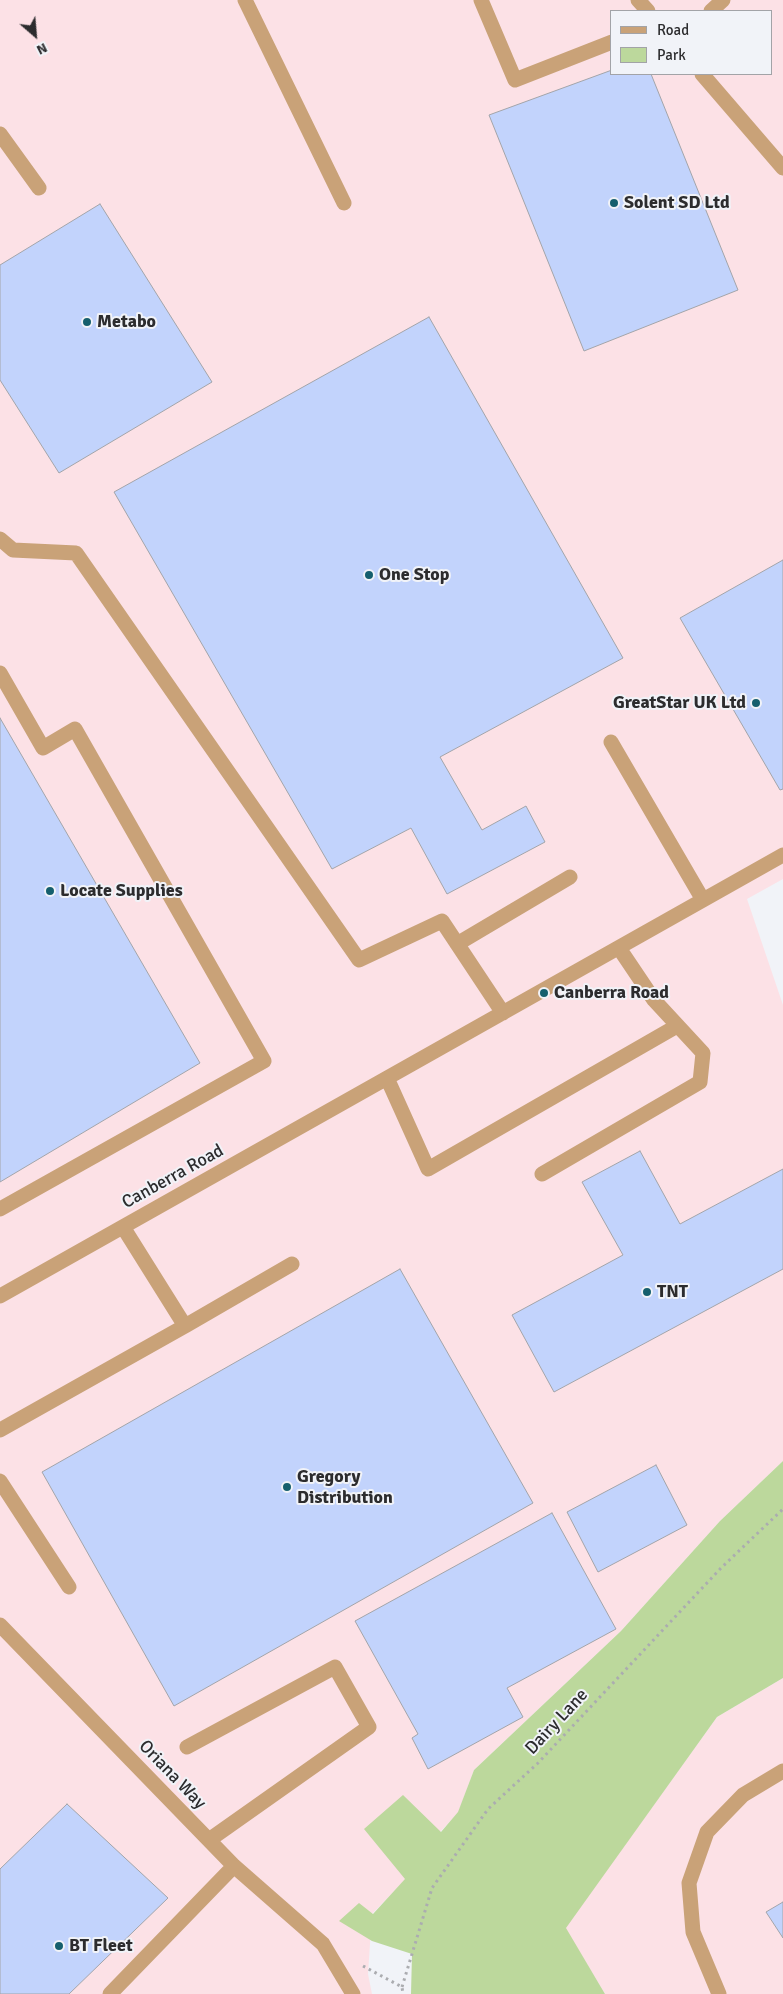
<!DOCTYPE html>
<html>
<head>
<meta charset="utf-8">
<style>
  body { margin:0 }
  #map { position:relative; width:783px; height:1994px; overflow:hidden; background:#f1f3f8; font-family:Signika,sans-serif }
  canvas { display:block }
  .legend { position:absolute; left:610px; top:10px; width:162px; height:65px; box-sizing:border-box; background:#f1f3f8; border:1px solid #a2a3a7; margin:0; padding:6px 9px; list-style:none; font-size:15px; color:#2c2c2e }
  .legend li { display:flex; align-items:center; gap:10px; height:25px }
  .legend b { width:25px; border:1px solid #a2a3a7 }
  .north { position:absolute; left:10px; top:10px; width:50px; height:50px; -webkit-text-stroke:4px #f1f3f8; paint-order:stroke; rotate:153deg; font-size:14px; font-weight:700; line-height:20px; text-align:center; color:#2c2c2e }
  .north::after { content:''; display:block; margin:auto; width:18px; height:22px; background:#2c2c2e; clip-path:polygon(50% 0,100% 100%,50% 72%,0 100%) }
</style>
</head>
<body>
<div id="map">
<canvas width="783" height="1994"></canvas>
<ul class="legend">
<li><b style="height:6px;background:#c9a278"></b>Road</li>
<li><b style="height:14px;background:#bcd89c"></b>Park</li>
</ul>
<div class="north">N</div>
</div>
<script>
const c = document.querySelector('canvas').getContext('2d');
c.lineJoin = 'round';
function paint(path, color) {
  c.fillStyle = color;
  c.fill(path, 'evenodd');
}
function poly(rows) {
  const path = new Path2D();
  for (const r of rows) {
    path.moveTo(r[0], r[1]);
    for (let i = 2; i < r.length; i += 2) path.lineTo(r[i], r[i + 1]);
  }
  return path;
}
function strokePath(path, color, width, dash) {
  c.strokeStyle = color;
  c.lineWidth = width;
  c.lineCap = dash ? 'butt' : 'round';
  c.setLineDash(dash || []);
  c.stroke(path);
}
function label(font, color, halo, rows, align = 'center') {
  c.font = font + ' Signika,sans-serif';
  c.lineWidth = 4;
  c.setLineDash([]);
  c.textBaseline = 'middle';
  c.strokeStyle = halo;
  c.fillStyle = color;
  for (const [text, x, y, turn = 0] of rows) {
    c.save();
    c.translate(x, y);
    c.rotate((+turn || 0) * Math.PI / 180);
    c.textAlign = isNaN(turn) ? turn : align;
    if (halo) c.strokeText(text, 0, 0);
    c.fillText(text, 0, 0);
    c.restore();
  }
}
paint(poly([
  [0,0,783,0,783,879,747,899,783,1005,783,1461,720,1521,621,1631,474,1770,458,1813,440,1832,406,1879,372,1914,368,1974,372,1994,0,1994],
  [612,11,772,11,772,74,612,74],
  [783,1678,783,1994,605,1994,565,1928,717,1717]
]), '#fce1e6');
paint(poly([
  [783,1461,783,1678,717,1717,566,1928,605,1994,411,1994,412,1954,372,1941,339,1921,359,1903,373,1914,405,1879,364,1829,403,1795,441,1832,458,1812,474,1770,621,1631,720,1521]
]), '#bcd89c');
const building = poly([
  [612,70,612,74,651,74,738,290,584,351,489,115,612,70],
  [100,204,212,382,59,473,0,380,0,265,100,204],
  [429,317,623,658,440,757,482,830,526,806,545,842,447,894,411,828,332,869,114,492,429,317],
  [783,560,783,789,780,790,680,618,783,560],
  [0,718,200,1063,0,1182,0,718],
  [640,1151,680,1224,783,1169,783,1269,554,1392,512,1315,623,1255,582,1182,640,1151],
  [400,1269,533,1503,174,1706,42,1472,400,1269],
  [656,1465,687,1525,598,1572,567,1512,656,1465],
  [552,1513,616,1629,507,1688,523,1717,428,1769,412,1738,418,1734,355,1621,552,1513],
  [67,1804,168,1898,69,1994,0,1994,0,1869,67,1804],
  [783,1902,783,1938,766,1912,783,1902]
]);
paint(building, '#c2d3fc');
strokePath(building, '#a3a5aa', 1);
strokePath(poly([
  [363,1966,402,1987,403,1994],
  [402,1987,432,1888,488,1809,538,1763,721,1568,783,1509]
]), '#abacb0', 3, [2.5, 4]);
strokePath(poly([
  [245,0,344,203],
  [481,0,515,80,612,42],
  [638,0,648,11],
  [711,11,723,0],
  [702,74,783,168],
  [0,134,39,188],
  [0,539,13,550,76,553,359,960,442,921,503,1013],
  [0,673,43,748,75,729,264,1061,0,1209],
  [611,742,703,900],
  [457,944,570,877],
  [387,1078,428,1169,677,1026],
  [542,1174,700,1082,703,1053,654,1000,619,948],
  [0,1296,783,855],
  [185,1326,292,1264],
  [0,1430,185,1326,123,1227],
  [0,1481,69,1587],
  [0,1625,234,1866,323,1944,353,1994],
  [187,1747,335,1667,369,1727,209,1840],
  [110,1994,234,1866],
  [719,1994,693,1932,689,1883,707,1832,743,1795,783,1771]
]), '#c9a278', 15);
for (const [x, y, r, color] of [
  [614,203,5,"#155f6e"],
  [87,322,5,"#155f6e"],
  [369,575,5,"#155f6e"],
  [756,703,5,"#155f6e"],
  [50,891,5,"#155f6e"],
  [544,993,5,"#155f6e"],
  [647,1292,5,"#155f6e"],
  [287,1487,5,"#155f6e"],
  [59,1946,5,"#155f6e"]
]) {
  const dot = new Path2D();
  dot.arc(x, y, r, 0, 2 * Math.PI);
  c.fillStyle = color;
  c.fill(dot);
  strokePath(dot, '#f1f3f8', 2);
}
label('bold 18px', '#2c2c2e', '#f1f3f8', [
  ["Solent SD Ltd",624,203],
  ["Metabo",97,322],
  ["One Stop",379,575],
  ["GreatStar UK Ltd",746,703,"right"],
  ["Locate Supplies",60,891],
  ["Canberra Road",554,993],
  ["TNT",657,1292],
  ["Gregory",297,1477],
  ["Distribution",297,1498],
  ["BT Fleet",69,1946]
], 'left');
label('18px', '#2c2c2e', '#f1f3f8', [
  ["Canberra Road",173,1177,-29],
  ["Dairy Lane",557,1722,-47],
  ["Oriana Way",172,1775,46]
]);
</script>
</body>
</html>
